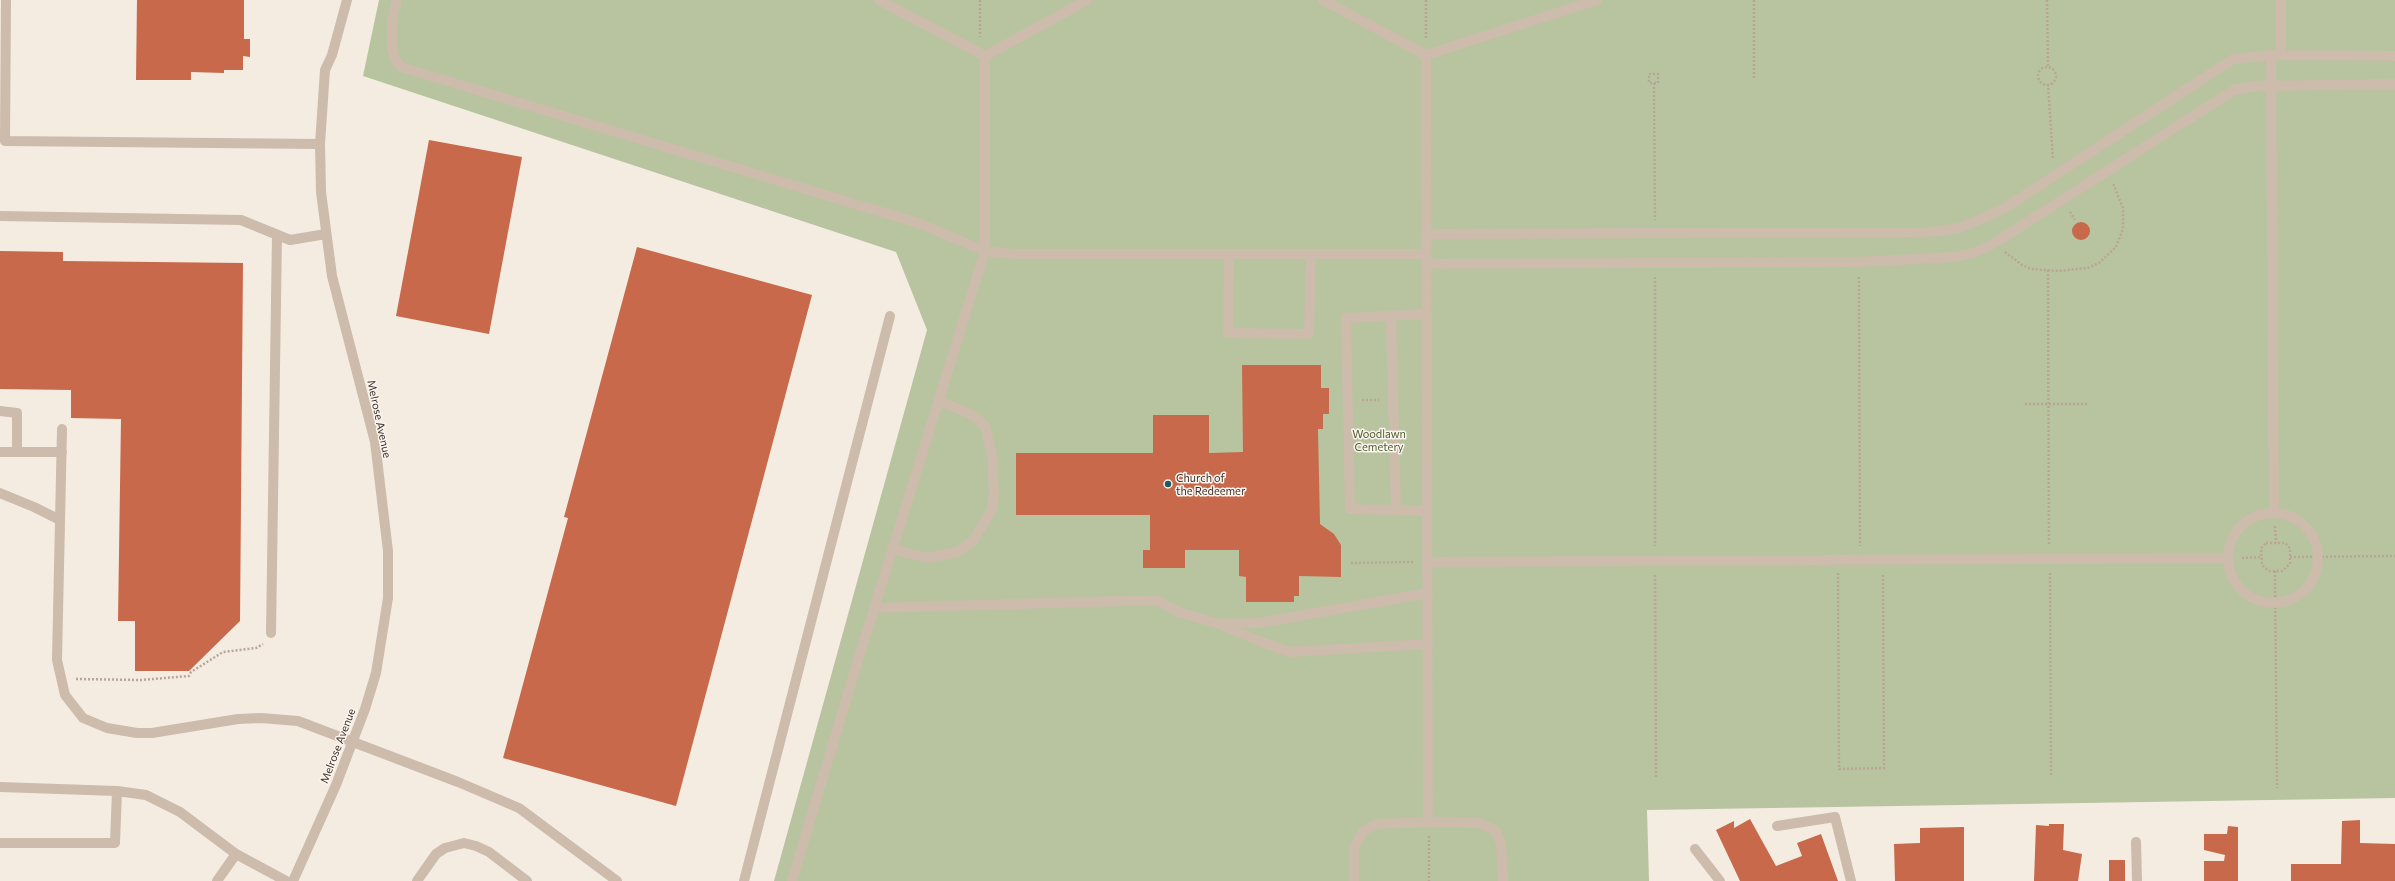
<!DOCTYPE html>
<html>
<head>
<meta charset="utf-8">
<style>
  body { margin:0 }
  canvas { display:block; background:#f4ebe1 }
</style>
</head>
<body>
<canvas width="2395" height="881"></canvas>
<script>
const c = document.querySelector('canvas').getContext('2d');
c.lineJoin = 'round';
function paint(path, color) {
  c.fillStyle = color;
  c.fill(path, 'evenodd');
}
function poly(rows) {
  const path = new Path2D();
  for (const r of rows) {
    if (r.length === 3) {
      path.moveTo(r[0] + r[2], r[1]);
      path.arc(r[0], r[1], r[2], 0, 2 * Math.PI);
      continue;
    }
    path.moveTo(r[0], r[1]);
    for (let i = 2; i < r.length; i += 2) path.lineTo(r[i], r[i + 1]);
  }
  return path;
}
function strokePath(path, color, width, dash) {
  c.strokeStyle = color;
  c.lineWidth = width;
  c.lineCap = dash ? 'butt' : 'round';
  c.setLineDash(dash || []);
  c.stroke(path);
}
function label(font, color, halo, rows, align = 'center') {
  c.font = font + ' Commissioner,sans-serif';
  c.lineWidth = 3;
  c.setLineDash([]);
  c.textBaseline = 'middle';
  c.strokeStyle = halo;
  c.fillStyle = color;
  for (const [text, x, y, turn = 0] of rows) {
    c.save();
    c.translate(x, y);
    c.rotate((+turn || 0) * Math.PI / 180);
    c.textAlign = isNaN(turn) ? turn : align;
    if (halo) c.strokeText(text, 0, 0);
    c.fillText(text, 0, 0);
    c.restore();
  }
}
paint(poly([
  [379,0,2395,0,2395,798,1647,810,1649,881,774,881,927,330,896,252,363,76]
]), '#b8c4a0');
paint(poly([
  [137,0,244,0,244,39,250,39,250,57,243,56,243,70,224,70,224,73,191,72,191,80,136,80],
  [429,140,522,157,489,334,396,316],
  [2081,231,9],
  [637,247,812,295,676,806,503,758,568,518,564,517],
  [0,251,63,252,63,261,243,263,240,621,189,671,135,671,135,621,118,621,121,419,71,418,71,390,0,389],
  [1242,365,1321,365,1321,388,1329,388,1329,414,1323,414,1323,429,1318,429,1320,524,1334,534,1341,545,1341,577,1299,576,1299,596,1294,596,1294,602,1246,602,1246,577,1239,576,1239,550,1185,550,1185,568,1143,568,1143,550,1150,550,1150,515,1016,515,1016,453,1153,453,1153,415,1209,415,1209,453,1243,452],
  [1750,819,1776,866,1802,856,1797,843,1821,834,1838,881,1740,881,1716,830,1734,821,1734,828],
  [2360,820,2360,843,2395,844,2395,881,2291,881,2291,864,2341,864,2342,821],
  [2049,824,2064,824,2063,850,2082,854,2078,881,2034,881,2036,825,2049,826],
  [2228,826,2238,827,2238,881,2204,881,2204,861,2224,861,2225,855,2204,850,2204,834,2227,834],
  [1964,827,1964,881,1895,881,1894,844,1920,843,1920,828],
  [2109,860,2125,860,2125,881,2109,881]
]), '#c8694b');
strokePath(poly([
  [980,0,980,37],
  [1426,0,1426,39],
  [1754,0,1754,80],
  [2047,0,2048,67],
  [2047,76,9],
  [1649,74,1658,74,1658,83,1649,83,1649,74],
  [1654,83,1655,220],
  [2048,84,2053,159],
  [2070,212,2075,220],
  [2005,252,2022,265,2031,269,2058,271,2087,268,2099,263,2116,247,2123,229,2123,208,2113,183],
  [2048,270,2049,546],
  [1655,277,1655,546],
  [1859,277,1860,546],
  [1362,400,1379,400],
  [2025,404,2089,404],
  [2275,526,2276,543],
  [2266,543,2285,543,2290,548,2290,564,2282,571,2269,571,2262,565,2261,548,2266,543],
  [2290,557,2395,556],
  [2242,558,2262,557],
  [1351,563,1415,562],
  [2275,571,2277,788],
  [1838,573,1839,769,1884,768,1883,573],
  [2050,573,2051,777],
  [1655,575,1656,779],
  [76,679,141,680,189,676,191,672,223,652,256,648,263,644],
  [1429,836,1429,881]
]), '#b9a596', 2.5, [2, 2]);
strokePath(poly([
  [6,0,5,141,320,144],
  [397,0,392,20,392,48,395,59,401,67,918,223,985,251,1012,254,1426,254],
  [1323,0,1426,55],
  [2281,0,2281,56],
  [2271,55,2274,513],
  [985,56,1087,0],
  [0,216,241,220,290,240,326,234],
  [1426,234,1930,232,1960,228,2005,208,2233,59,2271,55,2395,56],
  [1229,254,1228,333,1309,334,1311,255],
  [1426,264,1859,262,1954,257,1976,252,1993,244,2234,90,2258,86,2395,84],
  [1427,314,1346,318,1350,509,1428,511],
  [1391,316,1396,510],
  [0,411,17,413,17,452],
  [62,429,57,660,65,695,83,718,107,728,137,733,152,733,238,719,261,718,298,721,458,782,519,808,617,881],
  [0,452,62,452],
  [0,493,34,507,60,520],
  [2273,558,45],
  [892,549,927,558,957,552,973,541,992,509,994,495,992,455,985,426,973,415,939,401],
  [1428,562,2228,558],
  [874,608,1157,600,1178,612,1220,624,1259,623,1428,593],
  [1224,626,1264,643,1290,652,1428,644],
  [271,633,277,235],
  [0,787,117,791,146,795,180,812,236,854,286,881],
  [1428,822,1426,55,1597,0],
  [1777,826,1835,817,1851,881],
  [2136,842,2137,881],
  [0,843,115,843,117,791],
  [1695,849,1720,881],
  [217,881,236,854],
  [293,881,336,785,365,709,376,673,388,598,388,551,375,442,332,276,321,192,320,144,325,70,332,55,347,0],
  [417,881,436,854,445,848,464,843,476,846,489,852,527,881],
  [744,881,890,316],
  [792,881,852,680,985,251,985,56,879,0],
  [1354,881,1354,848,1363,831,1377,824,1428,822,1479,823,1495,830,1501,843,1503,881]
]), '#cdbbac', 10);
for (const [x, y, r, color] of [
  [1168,484,4,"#1f5a5e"]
]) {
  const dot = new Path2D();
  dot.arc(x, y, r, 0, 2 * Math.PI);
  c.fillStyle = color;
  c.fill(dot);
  strokePath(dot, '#fbf5ee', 1.5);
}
label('11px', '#3b302b', '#fbf5ee', [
  ["Melrose Avenue",379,419,78],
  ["Melrose Avenue",338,746,-69]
]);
label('11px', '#4a5a2e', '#fbf5ee', [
  ["Woodlawn",1379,434],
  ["Cemetery",1379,447]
]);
label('11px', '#3b302b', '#fbf5ee', [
  ["Church of",1176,478],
  ["the Redeemer",1176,491]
], 'left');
</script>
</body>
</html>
